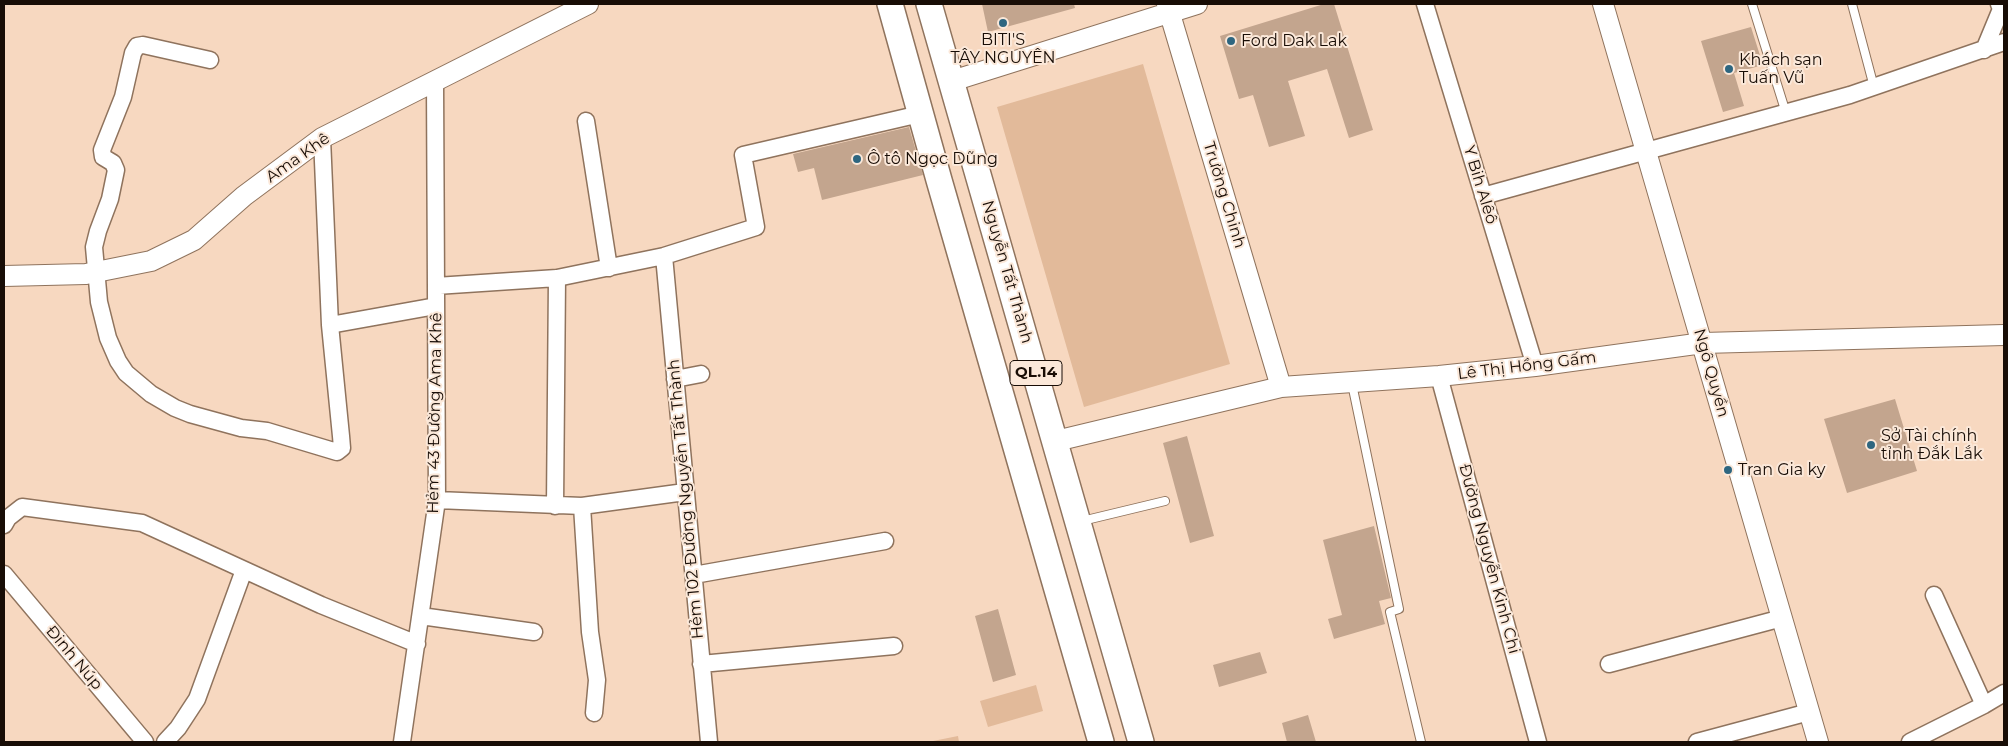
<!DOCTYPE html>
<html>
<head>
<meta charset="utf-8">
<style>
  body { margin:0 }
  #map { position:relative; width:2008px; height:746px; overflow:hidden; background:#f7d8c0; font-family:Montserrat,sans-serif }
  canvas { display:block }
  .frame { position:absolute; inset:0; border:5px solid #180d06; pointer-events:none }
</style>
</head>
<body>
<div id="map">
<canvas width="2008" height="746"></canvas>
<div class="frame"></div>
</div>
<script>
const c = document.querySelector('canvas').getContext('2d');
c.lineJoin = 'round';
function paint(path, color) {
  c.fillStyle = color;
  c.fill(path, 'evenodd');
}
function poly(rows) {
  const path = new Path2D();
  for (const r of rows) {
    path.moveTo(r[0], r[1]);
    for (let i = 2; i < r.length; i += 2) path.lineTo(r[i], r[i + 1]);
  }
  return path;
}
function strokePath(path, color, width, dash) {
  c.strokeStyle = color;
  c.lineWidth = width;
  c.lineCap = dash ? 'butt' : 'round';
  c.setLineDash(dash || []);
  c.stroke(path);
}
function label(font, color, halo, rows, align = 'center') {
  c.font = font + ' Montserrat,sans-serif';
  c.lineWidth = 4;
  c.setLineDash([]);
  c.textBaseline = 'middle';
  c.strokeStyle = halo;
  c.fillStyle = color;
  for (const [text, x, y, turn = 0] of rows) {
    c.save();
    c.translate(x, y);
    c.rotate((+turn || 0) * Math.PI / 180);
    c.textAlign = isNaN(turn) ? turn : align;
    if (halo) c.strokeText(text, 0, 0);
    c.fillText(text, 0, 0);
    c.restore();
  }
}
paint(poly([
  [1143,64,1230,364,1084,407,997,107],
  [1036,685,1043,711,988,727,980,701],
  [958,736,959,742,928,742]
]), '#e2ba9a');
paint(poly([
  [982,4,1074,4,1075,8,988,32],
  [1324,4,1334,4,1373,130,1349,138,1327,69,1288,81,1305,136,1269,147,1253,95,1239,99,1220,36],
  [1751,27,1763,65,1734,73,1744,106,1723,112,1701,41],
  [909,127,923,175,822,200,814,168,798,172,793,154],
  [1895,399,1917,471,1847,493,1824,419],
  [1187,436,1214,536,1190,543,1163,443],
  [1374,526,1391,598,1379,601,1385,624,1334,639,1328,619,1342,615,1323,540],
  [998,609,1016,675,993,682,975,616],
  [1260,652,1267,673,1219,687,1213,665],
  [1308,715,1316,742,1287,742,1282,723]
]), '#c3a58e');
const service = poly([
  [1752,4,1786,113],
  [1852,4,1874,87],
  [1352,384,1399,609,1390,612,1421,742],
  [1082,521,1165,501]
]);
const minor = poly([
  [1425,4,1535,366],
  [1984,50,2001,9,1999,4],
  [210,60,143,45,137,46,133,53,123,97,102,150,103,157,113,163,116,170,110,199,98,231,94,247,99,302,108,338,118,361,126,373,151,394,175,408,190,414,241,428,267,431,337,452,342,448,341,436,330,325,322,138],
  [586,121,609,268],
  [1483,196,1850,95,2004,42],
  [664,256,709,742],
  [436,286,557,278,664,256,756,227,743,155,920,114],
  [330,325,436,306],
  [1439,376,1538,742],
  [675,379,701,374],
  [437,500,582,506,685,492],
  [555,506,557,278],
  [582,506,590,632,597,680,594,713],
  [4,525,8,518,22,507,142,523,321,605,417,644],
  [4,574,145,742],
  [694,575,885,541],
  [1934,595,1984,705],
  [421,616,534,632],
  [701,664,894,646],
  [1609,664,1782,618],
  [165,742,178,728,197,699,244,570],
  [402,742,437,500,435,81],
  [1697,742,1809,712],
  [1910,742,1984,705,2004,693]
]);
const tertiary = poly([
  [1167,4,1281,387],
  [1603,4,1818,742],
  [952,81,1197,4],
  [4,276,86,274,151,261,194,240,244,196,322,138,588,4],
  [1056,441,1281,387,1439,376,1535,366,1703,343,2004,335]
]);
const primary = poly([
  [890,4,939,180,1101,742],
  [929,4,1141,742]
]);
strokePath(service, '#8f735d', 10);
strokePath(minor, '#8f735d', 19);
strokePath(tertiary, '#8f735d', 22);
strokePath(primary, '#8f735d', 28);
strokePath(service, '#fff', 8);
strokePath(minor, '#fff', 16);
strokePath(tertiary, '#fff', 20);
strokePath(primary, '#fff', 25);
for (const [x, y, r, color] of [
  [1003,23,5,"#2e6680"],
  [1231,41,5,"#2e6680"],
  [1729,69,5,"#2e6680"],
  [857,159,5,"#2e6680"],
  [1871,445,5,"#2e6680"],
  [1728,470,5,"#2e6680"]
]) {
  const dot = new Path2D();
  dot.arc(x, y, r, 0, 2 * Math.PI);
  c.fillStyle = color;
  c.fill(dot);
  strokePath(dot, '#fbe8d9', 2);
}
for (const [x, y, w] of [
  [1036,373,52]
]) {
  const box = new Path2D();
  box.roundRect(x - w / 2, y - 12.5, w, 25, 4);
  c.fillStyle = '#fbe8d9';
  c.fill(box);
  strokePath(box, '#180d06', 1);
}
label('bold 15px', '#180d06', null, [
  ["QL.14",1036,373]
]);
label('16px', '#180d06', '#fbe8d9', [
  ["BITI'S",1003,40,"center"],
  ["TÂY NGUYÊN",1003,58,"center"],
  ["Ford Dak Lak",1241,41],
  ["Khách sạn",1739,60],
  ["Tuấn Vũ",1739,78],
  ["Ô tô Ngọc Dũng",867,159],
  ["Sở Tài chính",1881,436],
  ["tỉnh Đắk Lắk",1881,454],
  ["Tran Gia ky",1738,470]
], 'left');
label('16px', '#180d06', '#fbe8d9', [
  ["Ama Khê",298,158,-35],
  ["Y Bih Alêô",1480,185,73],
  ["Trường Chinh",1224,195,73],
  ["Nguyễn Tất Thành",1007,272,74],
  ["Lê Thị Hồng Gấm",1527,366,-7],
  ["Ngô Quyền",1711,373,74],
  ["Hẻm 43 Đường Ama Khê",435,413,-89],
  ["Hẻm 102 Đường Nguyễn Tất Thành",686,499,-95],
  ["Đường Nguyễn Kinh Chi",1489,559,75],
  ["Đinh Núp",74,658,50]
]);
</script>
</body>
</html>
